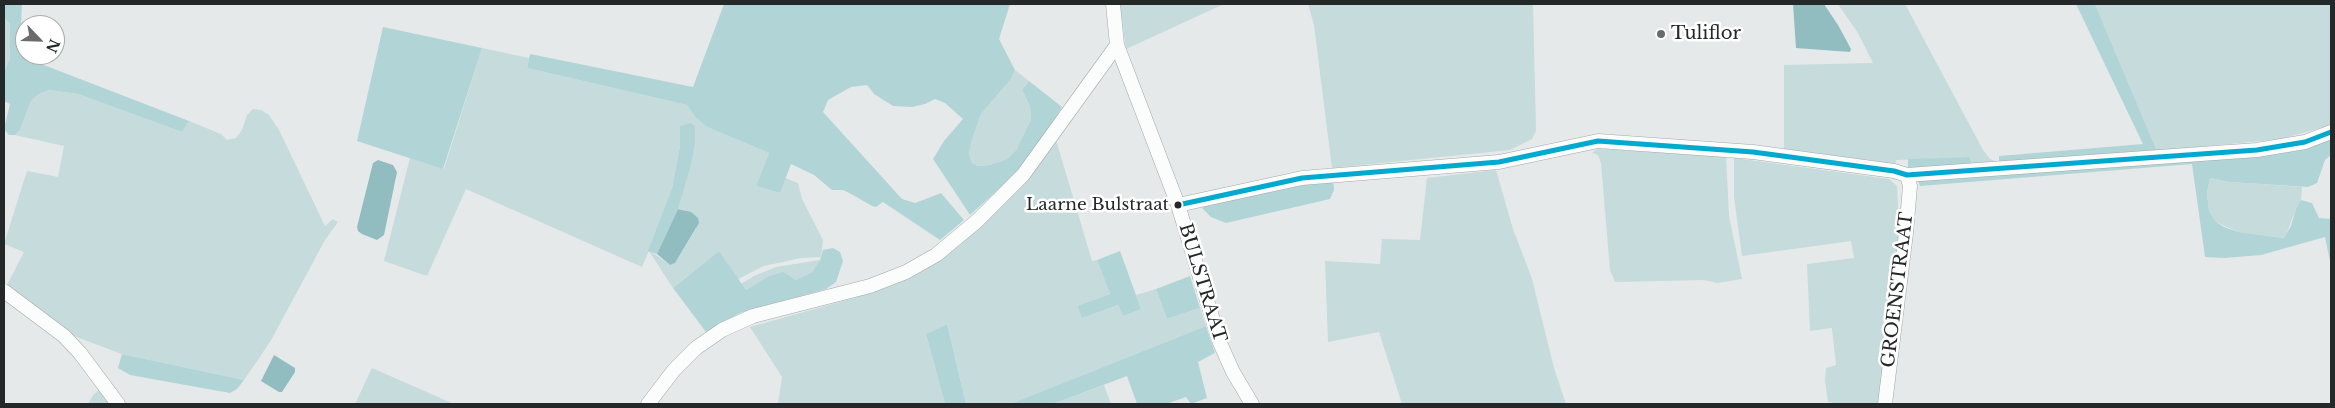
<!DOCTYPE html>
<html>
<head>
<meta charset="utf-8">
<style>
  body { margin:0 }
  #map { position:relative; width:2335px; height:408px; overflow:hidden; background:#e5e9e9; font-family:"Libre Baskerville",serif }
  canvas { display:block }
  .frame { position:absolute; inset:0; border:5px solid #252828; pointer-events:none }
  .north { position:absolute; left:15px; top:15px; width:50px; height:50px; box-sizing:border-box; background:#fff; border:1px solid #a8a9a9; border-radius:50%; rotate:114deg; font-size:14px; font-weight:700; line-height:20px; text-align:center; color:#252828 }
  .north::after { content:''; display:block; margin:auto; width:18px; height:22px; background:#686c6c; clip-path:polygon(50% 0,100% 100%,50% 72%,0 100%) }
</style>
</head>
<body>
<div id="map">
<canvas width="2335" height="408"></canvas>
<div class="frame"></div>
<div class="north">N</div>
</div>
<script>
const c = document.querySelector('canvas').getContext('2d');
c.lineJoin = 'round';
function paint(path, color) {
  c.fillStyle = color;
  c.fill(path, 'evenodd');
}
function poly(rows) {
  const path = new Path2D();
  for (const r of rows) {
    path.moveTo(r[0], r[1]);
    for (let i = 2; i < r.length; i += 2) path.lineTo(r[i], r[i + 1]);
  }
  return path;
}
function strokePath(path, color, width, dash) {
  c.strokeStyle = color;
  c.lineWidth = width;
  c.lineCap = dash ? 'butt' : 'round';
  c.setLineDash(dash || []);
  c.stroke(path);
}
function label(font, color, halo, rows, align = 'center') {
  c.font = font + ' "Libre Baskerville",serif';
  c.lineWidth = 5;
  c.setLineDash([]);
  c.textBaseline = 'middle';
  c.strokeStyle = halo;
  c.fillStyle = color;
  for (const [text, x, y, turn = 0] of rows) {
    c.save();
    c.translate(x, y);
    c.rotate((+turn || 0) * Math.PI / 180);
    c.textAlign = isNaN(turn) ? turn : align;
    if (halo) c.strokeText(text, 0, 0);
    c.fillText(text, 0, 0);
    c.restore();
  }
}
paint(poly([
  [1120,4,1224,4,1126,49],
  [1308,4,1533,4,1536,131,1532,139,1510,150,1332,168,1314,25],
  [1838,4,1905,4,1983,150,1990,159,1999,163,1972,166,1970,157,1896,160,1895,166,1784,149,1784,65,1873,63,1858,33],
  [2095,4,2331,4,2331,125,2281,139,2157,151],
  [4,18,10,24,10,58,4,72],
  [482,48,529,58,527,68,687,105,696,118,707,127,769,153,756,186,780,193,785,178,798,183,802,199,823,240,821,257,801,258,764,266,738,279,719,251,673,288,649,251,642,267,466,189,427,276,384,261,410,158,444,169],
  [680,126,695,144,678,209,685,210,696,229,675,263,670,265,649,250,672,188,680,146],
  [1015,70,1029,81,1022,90,1030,106,1031,120,1027,133,1017,149,1007,159,990,165,978,166,972,163,969,154,971,143,981,114,1011,79],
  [49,90,78,94,182,132,189,121,221,134,227,140,236,138,242,130,247,115,253,109,261,110,269,115,279,130,325,226,333,219,338,222,325,240,270,342,244,380,122,354,74,336,6,287,24,252,4,244,27,171,58,177,64,146,15,135,20,130,31,101,39,94],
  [1056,140,1092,261,1097,260,1110,294,1077,306,1082,318,1118,305,1123,316,1141,309,1136,295,1156,289,1167,319,1200,308,1206,326,1010,404,966,404,947,324,926,334,945,404,778,404,782,377,750,327,854,298,910,278,931,266,969,235],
  [1597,149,1726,155,1729,216,1742,279,1717,283,1704,280,1615,282,1610,270,1601,163,1598,155,1592,153],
  [1734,158,1889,179,1897,186,1899,230,1895,278,1878,403,1841,404,1828,402,1825,380,1826,368,1836,365,1832,328,1810,331,1807,264,1854,258,1851,241,1742,256,1734,197],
  [1496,170,1513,229,1532,279,1554,368,1566,404,1402,404,1379,332,1328,342,1325,261,1380,264,1382,239,1420,240,1427,178],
  [2210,178,2230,182,2302,187,2301,200,2296,208,2285,238,2238,232,2216,222,2209,211,2207,193],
  [820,260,812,272,796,280,790,276,767,277,746,290,741,284,754,276,776,267],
  [372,368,454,404,355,404],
  [1104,385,1111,404,1053,404],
  [99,390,111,404,88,404,93,395]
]), '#c5dbdc');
paint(poly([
  [4,4,22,4,21,26,25,55,29,55,36,62,189,121,182,132,78,94,49,90,39,94,31,101,20,130,15,135,9,135,4,129,10,104,4,101,4,72,10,58,10,24,4,18],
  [724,4,1010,4,999,39,1015,70,1011,79,981,114,971,143,969,154,972,163,978,166,990,165,1007,159,1017,149,1031,120,1030,106,1022,90,1029,81,1062,107,1045,134,1013,176,970,215,933,159,944,141,963,119,945,103,935,99,925,104,912,107,893,106,874,94,867,85,851,87,828,100,823,112,902,199,915,203,941,193,964,220,940,240,883,202,876,207,872,206,853,195,843,190,832,190,814,175,791,164,780,193,756,186,769,153,707,127,696,118,687,105,527,68,530,54,693,87],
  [2076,4,2095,4,2157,151,1999,163,1999,156,2143,144],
  [383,27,482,48,443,169,357,141],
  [691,123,695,126,695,144,690,168,678,209,657,254,648,251,672,188,680,146,680,126],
  [2331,139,2331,155,2325,160,2317,183,2308,187,2230,182,2210,178,2207,193,2209,211,2216,222,2224,227,2238,232,2284,238,2291,226,2296,208,2301,200,2312,203,2319,218,2331,219,2331,266,2325,237,2261,255,2224,258,2205,257,2192,164,1920,186,1917,178,2283,153],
  [1970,157,1972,166,1908,170,1908,159],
  [1333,179,1334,190,1330,199,1226,223,1211,217,1202,208,1209,204],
  [833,248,840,252,843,261,836,282,826,289,740,313,706,332,673,288,719,251,746,290,767,277,783,272,796,280,812,272,820,260,823,250],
  [1120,251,1141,309,1123,316,1118,305,1082,318,1077,306,1110,294,1097,260],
  [1190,276,1200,308,1167,319,1156,289],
  [947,324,966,404,945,404,926,334],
  [1206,326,1215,353,1198,362,1207,398,1191,404,1186,397,1166,404,1137,404,1127,376,1053,404,1010,404],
  [122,354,244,380,237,389,230,393,130,375,118,368]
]), '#b1d5d7');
paint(poly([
  [1793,4,1824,4,1838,25,1851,49,1850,52,1796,48],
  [378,160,393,165,397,172,384,235,377,240,362,234,358,231,357,227,373,163],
  [678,209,691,212,698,218,699,223,675,263,670,265,657,254],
  [274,355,295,368,295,372,282,392,279,392,261,381]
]), '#91bdc0');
const street = poly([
  [1117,45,1178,205,1220,343,1233,372,1252,404],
  [1178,205,1302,178,1499,162,1598,141,1753,152,1894,171,1907,175,2257,150,2305,142,2331,132],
  [4,291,64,336,80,353,118,404],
  [648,404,674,370,696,348,722,330,753,316,870,286,906,272,936,255,977,221,1023,175,1117,45,1113,4],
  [1885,404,1906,233,1910,186,1907,175]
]);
strokePath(street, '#a5a8a8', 15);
strokePath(street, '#fbfcfc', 14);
strokePath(poly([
  [1178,205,1302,178,1499,162,1598,141,1753,152,1894,171,1907,175,2257,150,2305,142,2331,132]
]), '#00a9ce', 5);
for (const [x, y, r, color] of [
  [1661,34,5,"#686c6c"],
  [1178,205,4.5,"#252828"]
]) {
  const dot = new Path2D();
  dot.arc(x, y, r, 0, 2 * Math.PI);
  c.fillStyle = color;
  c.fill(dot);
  strokePath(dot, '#fff', 2);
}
label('17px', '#252828', '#fff', [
  ["Laarne Bulstraat",1169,205]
], 'right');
label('18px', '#252828', '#fff', [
  ["Tuliflor",1671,34]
], 'left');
label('18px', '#252828', '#fff', [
  ["BULSTRAAT",1202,283,73],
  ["GROENSTRAAT",1898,290,-83]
]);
</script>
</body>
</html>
